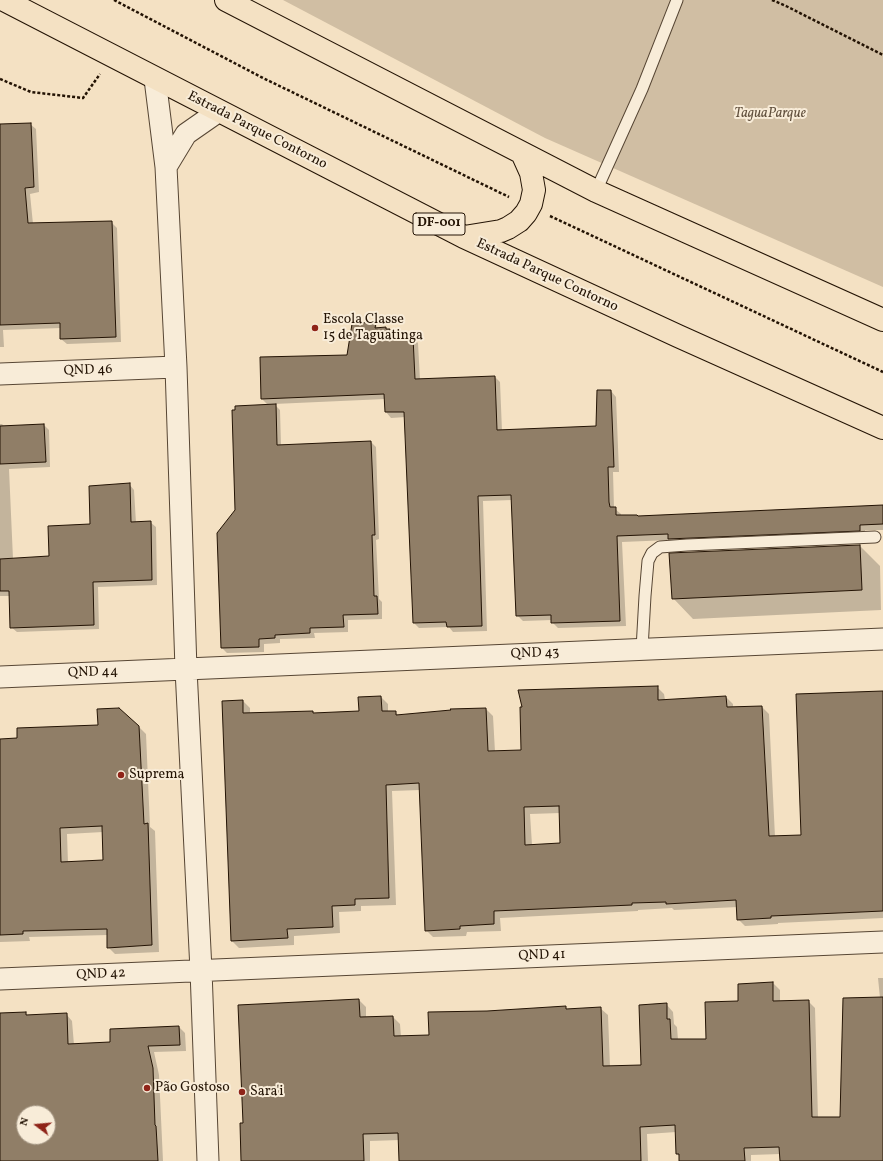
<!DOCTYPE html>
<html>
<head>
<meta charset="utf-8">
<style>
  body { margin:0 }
  #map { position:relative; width:883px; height:1161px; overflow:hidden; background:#f4e1c3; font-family:Vollkorn,serif }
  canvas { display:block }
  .north { position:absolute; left:16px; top:1105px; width:40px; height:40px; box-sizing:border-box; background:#f8ecd8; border:1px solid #a39583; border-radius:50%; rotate:286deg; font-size:11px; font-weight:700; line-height:16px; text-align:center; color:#231304 }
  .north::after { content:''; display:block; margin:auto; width:14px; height:18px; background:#8f2418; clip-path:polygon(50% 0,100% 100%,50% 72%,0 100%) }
</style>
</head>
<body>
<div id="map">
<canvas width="883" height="1161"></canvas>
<div class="north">N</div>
</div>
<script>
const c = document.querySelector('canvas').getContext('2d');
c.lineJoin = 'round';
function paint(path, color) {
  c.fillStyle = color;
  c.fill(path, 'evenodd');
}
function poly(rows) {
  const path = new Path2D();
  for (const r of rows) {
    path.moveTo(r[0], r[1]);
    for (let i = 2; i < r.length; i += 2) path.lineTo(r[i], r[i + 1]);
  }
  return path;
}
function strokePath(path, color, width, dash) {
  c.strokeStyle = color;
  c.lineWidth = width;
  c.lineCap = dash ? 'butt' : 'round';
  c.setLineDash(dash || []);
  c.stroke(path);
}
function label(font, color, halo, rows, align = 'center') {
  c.font = font + ' Vollkorn,serif';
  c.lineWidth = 4;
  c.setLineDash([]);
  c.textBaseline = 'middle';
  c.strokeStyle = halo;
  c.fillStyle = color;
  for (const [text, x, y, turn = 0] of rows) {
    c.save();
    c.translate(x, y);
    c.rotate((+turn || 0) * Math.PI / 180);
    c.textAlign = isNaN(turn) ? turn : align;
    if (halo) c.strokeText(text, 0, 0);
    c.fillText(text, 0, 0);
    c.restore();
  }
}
paint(poly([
  [283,0,883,0,883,287,545,138]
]), '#d0bea3');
paint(poly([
  [30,124,36,129,39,192,30,194,33,224,111,222,117,228,121,342,67,344,61,339,61,328,3,330,4,347,0,347,0,125],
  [372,323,380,329,386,328,392,333,399,334,403,337,413,338,418,343,420,380,495,377,500,382,502,431,597,427,611,391,616,397,619,472,613,472,614,508,621,514,621,516,638,517,883,506,883,530,865,530,865,536,675,545,670,540,622,542,626,626,558,628,552,622,552,620,523,621,517,615,512,500,483,501,487,631,453,632,449,627,419,628,414,623,406,417,391,418,386,412,385,399,274,404,280,410,281,446,371,442,376,447,379,539,376,540,379,599,382,602,382,619,348,620,348,632,314,633,315,638,280,639,280,643,264,644,264,652,227,653,222,648,218,533,236,510,269,406,262,399,347,355,353,325],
  [0,424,2,424,5,427,44,425,49,430,50,467,9,469,13,559,51,557,91,525,129,484,134,490,136,523,150,522,156,527,157,585,98,587,99,629,17,632,11,627,10,596,0,596],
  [860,546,880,566,881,610,693,619,673,598],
  [657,687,664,694,665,700,726,697,733,704,733,708,762,707,769,714,775,837,802,836,883,692,883,918,778,923,778,924,745,926,738,919,738,907,674,910,672,908,638,910,638,911,500,918,501,931,467,932,466,936,433,937,426,930,420,790,392,791,396,905,361,906,361,911,339,912,340,933,294,936,294,945,239,948,232,941,243,701,250,708,250,713,313,712,314,714,360,712,381,697,388,704,388,712,395,712,399,716,486,709,493,716,495,752,522,751],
  [560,813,562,844,532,845,530,814],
  [139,727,146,734,150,827,155,831,159,952,115,954,108,947,108,935,29,937,30,941,0,942,0,740],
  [103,832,104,861,68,863,67,834],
  [878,978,883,978,883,1161,781,1161,780,1154,751,1155,751,1161,680,1161,680,1157,677,1154,676,1132,647,1134,648,1161,400,1161,400,1140,370,1141,370,1161,242,1161,244,1124,359,1000,366,1007,366,1018,393,1017,400,1024,401,1037,430,1036,487,1012,565,1007,568,1010,600,1008,608,1015,610,1067,642,1066,666,1004,673,1012,674,1024,677,1027,678,1040,707,1040,739,1002,773,983,780,990,780,1002,808,1001,815,1008,818,1118,841,1118,880,998],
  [26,1013,28,1016,66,1014,72,1021,74,1045,111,1043,179,1027,185,1033,186,1051,154,1052,159,1075,163,1161,0,1161,0,1014],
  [24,1113,48,1113,48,1137,24,1137]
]), '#0003');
const building = poly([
  [31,123,34,187,25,188,28,223,112,221,116,337,60,339,60,323,0,325,0,124,31,123],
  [372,322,372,324,376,324,375,328,386,327,386,329,390,329,389,332,396,331,396,333,400,333,400,336,413,337,415,379,495,376,497,430,596,426,597,390,611,390,614,467,608,467,609,502,610,507,616,507,616,515,637,515,638,516,883,505,883,524,860,525,860,531,668,539,668,534,617,536,620,621,551,623,551,615,516,616,511,495,478,496,482,626,447,627,446,622,413,623,404,412,385,412,384,394,261,399,260,357,347,355,352,324,372,322],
  [276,404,277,445,371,441,375,535,372,535,374,596,377,596,378,614,343,615,344,627,310,628,310,633,275,635,275,638,259,639,259,647,221,648,217,533,235,510,232,410,235,410,235,406,276,404],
  [44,424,46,462,0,464,0,426,44,424],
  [130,483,131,522,151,521,152,580,93,582,94,625,10,628,9,591,0,591,0,559,49,556,48,526,90,524,89,486,130,483],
  [860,545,862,590,672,599,669,553,860,545],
  [658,686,658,700,726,696,727,707,762,706,769,836,801,835,796,694,883,691,883,911,771,916,771,918,737,920,736,900,666,904,666,902,632,903,632,905,494,911,494,924,460,926,460,929,425,931,419,783,386,785,389,898,355,899,355,905,332,906,333,927,287,929,288,938,231,941,222,701,243,700,243,713,313,711,313,713,359,711,358,697,381,696,382,711,396,711,396,715,451,710,450,709,486,708,488,751,521,750,520,707,522,707,518,690,658,686],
  [559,806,560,843,525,845,524,807,559,806],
  [119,708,139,726,144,824,148,823,152,945,107,948,107,929,23,931,23,934,0,935,0,739,17,738,17,728,98,725,97,709,119,708],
  [102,826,103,860,61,862,60,828,102,826],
  [773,982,773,1001,809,1000,812,1117,840,1117,843,998,883,997,883,1161,780,1161,779,1147,744,1148,745,1161,679,1161,679,1154,676,1154,675,1125,640,1127,641,1161,399,1161,398,1133,363,1134,364,1161,241,1161,240,1123,243,1123,238,1005,359,999,360,1017,393,1016,394,1036,429,1035,428,1012,487,1011,566,1006,566,1009,601,1007,603,1066,641,1065,639,1005,667,1003,667,1019,670,1019,671,1039,706,1039,705,1002,738,1001,738,984,773,982],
  [26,1012,26,1015,67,1013,68,1044,110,1042,110,1029,179,1026,180,1045,148,1046,153,1068,155,1125,156,1126,158,1161,0,1161,0,1013,26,1012],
  [24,1113,48,1113,48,1137,24,1137,24,1113]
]);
paint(building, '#907e67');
strokePath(building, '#231304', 1);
const lane = poly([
  [596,191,642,89,677,0],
  [642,649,645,596,648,561,652,553,660,547,687,545,875,537]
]);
const street = poly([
  [155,79,166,167,176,367,186,669,201,970,208,1161],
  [166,167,186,134,219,111],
  [0,374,176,367],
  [0,677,883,639],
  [0,979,883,942]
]);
const highway = poly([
  [4,0,464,237,678,336,883,428],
  [226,0,596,191,883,320],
  [464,237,501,231,508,228,519,221,526,213,531,204,534,190,531,173,522,153]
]);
strokePath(lane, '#574634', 13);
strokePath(street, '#574634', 23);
strokePath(highway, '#231304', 24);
strokePath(poly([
  [114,0,263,78,509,197],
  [772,0,786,6,883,55],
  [0,79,31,92,83,98,100,74],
  [550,216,883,372]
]), '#231304', 2.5, [3, 2]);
strokePath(lane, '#f8ecd8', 11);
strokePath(street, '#f8ecd8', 21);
strokePath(highway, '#f4e1c3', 22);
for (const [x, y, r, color] of [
  [315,328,4,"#8f2418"],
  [121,775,4,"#8f2418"],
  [147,1088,4,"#8f2418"],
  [242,1092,4,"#8f2418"]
]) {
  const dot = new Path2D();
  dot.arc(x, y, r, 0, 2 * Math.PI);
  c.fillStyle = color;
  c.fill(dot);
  strokePath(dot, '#f8ecd8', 1.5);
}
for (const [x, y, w] of [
  [439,224,52]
]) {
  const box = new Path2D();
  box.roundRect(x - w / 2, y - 11, w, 22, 3);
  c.fillStyle = '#f8ecd8';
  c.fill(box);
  strokePath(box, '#231304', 1);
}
label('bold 13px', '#231304', null, [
  ["DF-001",439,224]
]);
label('italic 14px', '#604f3c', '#f8ecd8', [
  ["TaguaParque",770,114]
]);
label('14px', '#231304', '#f8ecd8', [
  ["Estrada Parque Contorno",257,131,27],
  ["Estrada Parque Contorno",547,276,25],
  ["QND 46",88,371,-2],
  ["QND 43",535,654,-2],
  ["QND 44",93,673,-2],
  ["QND 41",542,956,-2],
  ["QND 42",101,975,-3]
]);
label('14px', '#231304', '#f8ecd8', [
  ["Escola Classe",323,320],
  ["15 de Taguatinga",323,336],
  ["Suprema",129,775],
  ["Pão Gostoso",155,1088],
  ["Sara'i",250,1092]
], 'left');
</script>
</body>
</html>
